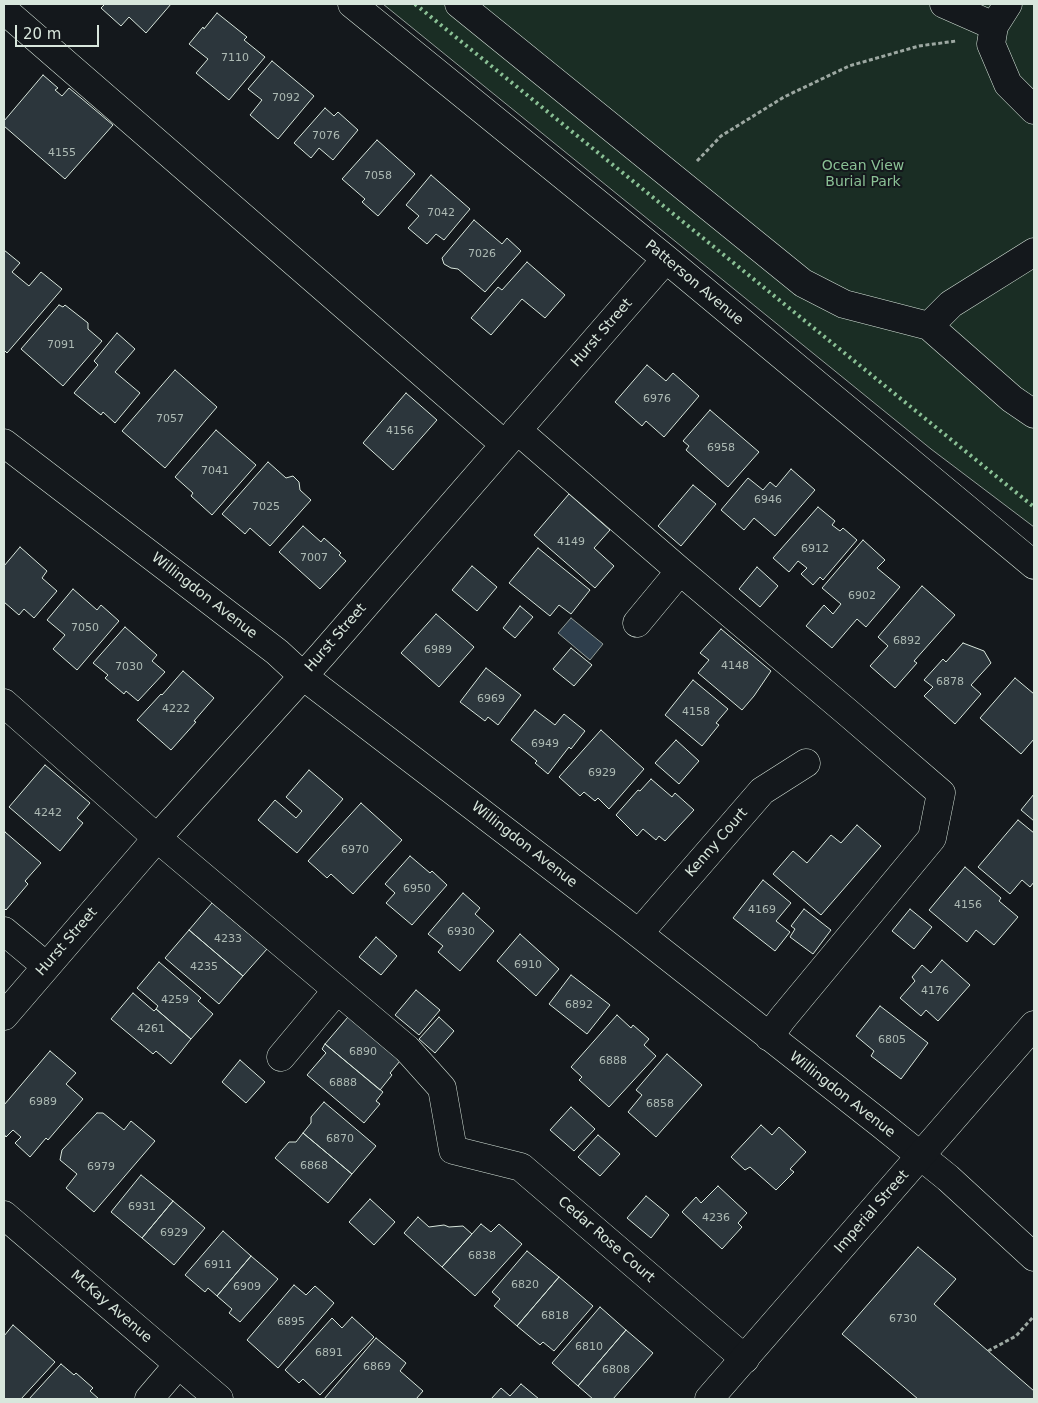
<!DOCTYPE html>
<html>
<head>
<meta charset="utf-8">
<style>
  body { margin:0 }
  #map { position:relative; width:1038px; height:1403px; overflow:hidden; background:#14181c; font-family:"DejaVu Sans",sans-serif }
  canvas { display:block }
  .frame { position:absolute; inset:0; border:5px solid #d8e6dc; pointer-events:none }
  .scale { position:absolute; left:15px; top:25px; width:84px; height:22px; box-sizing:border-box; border:2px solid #d8e6dc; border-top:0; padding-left:6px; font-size:15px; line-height:18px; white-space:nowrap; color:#d8e6dc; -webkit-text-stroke:4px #14181c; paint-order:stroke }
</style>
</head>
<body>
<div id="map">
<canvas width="1038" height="1403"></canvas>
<div class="frame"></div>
<div class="scale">20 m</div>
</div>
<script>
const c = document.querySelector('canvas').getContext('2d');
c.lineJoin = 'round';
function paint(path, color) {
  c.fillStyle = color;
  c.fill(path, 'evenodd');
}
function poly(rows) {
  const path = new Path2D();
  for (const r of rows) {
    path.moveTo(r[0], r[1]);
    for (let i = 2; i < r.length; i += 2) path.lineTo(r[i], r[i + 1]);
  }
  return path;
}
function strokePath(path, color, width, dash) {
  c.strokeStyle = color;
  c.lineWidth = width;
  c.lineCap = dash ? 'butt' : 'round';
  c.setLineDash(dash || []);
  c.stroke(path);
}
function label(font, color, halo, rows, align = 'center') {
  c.font = font + ' "DejaVu Sans",sans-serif';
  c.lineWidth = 4;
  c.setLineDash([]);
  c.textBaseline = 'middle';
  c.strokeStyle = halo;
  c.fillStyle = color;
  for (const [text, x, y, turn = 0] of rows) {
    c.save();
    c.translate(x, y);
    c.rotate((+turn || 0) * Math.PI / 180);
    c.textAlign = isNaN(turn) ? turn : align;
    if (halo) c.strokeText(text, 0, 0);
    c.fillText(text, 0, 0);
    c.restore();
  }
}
const green = poly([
  [383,4,1034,4,1034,527,931,449,383,4]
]);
paint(green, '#1a2d24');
strokePath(green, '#939e99', 1);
const water = poly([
  [571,618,603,644,590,660,558,633,571,618]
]);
paint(water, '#2f3f4d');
strokePath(water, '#939e99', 1);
const building = poly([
  [105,4,171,4,146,33,129,17,121,26,101,8,105,4],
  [217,13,247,37,244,40,265,57,229,100,196,73,208,59,189,44,203,27,204,29,217,13],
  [272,61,314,96,278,139,250,115,262,100,248,89,272,61],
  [43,75,58,88,55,90,62,96,69,88,113,125,65,179,4,126,4,121,43,75],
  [325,108,334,116,338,112,358,130,333,160,319,148,311,158,294,143,325,108],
  [377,140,415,174,378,216,362,202,365,199,342,179,377,140],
  [431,175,470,209,444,240,436,234,427,244,408,228,419,216,406,205,431,175],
  [474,220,502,244,507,238,521,251,485,292,458,269,451,268,444,264,442,258,474,220],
  [4,250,20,263,12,272,29,286,41,272,62,289,7,353,4,350,4,250],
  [527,262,565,295,545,318,522,299,491,335,471,318,498,287,502,290,527,262],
  [59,305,63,307,65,305,88,323,88,329,102,341,63,386,21,349,59,305],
  [117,333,135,349,115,372,140,393,115,423,103,412,101,415,74,393,98,365,94,361,117,333],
  [647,365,666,381,673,373,699,396,664,437,646,421,642,426,615,402,647,365],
  [175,370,217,407,165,468,122,431,175,370],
  [406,393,437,420,393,470,363,443,406,393],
  [710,410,759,452,728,487,686,450,689,446,683,441,710,410],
  [216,430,256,465,212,515,191,496,193,493,175,477,216,430],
  [268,462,286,478,293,476,299,482,300,490,311,500,270,546,250,528,245,534,222,514,268,462],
  [791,469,815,490,775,536,754,518,744,530,721,510,748,478,763,490,770,482,776,487,791,469],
  [693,485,716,504,681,546,658,526,693,485],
  [569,494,610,530,594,548,614,566,595,588,534,535,569,494],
  [818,507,835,521,832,525,840,531,843,528,857,540,823,580,820,577,813,585,801,574,807,568,798,561,789,572,773,558,818,507],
  [303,526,321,542,324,538,341,553,339,555,346,561,320,589,279,552,303,526],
  [863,540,885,560,877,568,900,587,866,627,857,619,832,648,806,626,824,605,833,614,841,604,822,588,863,540],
  [20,547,47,571,42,578,57,591,34,618,24,609,19,615,4,602,4,566,20,547],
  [538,548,590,590,571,614,559,605,550,616,509,583,538,548],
  [472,566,497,587,477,611,452,590,472,566],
  [757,567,778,586,760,607,739,589,757,567],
  [922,586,955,615,914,661,917,663,895,688,870,666,888,646,878,637,922,586],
  [73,589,97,610,101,605,119,621,77,670,53,649,65,635,47,620,73,589],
  [520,606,533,617,515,638,503,628,520,606],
  [436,614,474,647,439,687,401,653,436,614],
  [125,627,157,655,152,661,165,672,138,701,126,691,124,694,105,678,108,675,93,663,125,627],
  [721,629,771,671,754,696,742,710,698,673,709,660,700,653,721,629],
  [963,643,984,651,991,663,971,685,981,694,955,724,924,696,933,687,924,680,943,659,946,662,963,643],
  [571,648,592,665,574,686,553,669,571,648],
  [486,668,521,695,498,725,488,717,485,721,460,702,486,668],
  [183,671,214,698,194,721,196,722,171,750,137,720,161,694,162,695,183,671],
  [1015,678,1034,694,1034,739,1021,754,980,718,1015,678],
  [693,680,728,709,716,723,719,725,702,746,665,715,693,680],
  [535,710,555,725,564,714,585,731,571,749,569,747,548,774,535,763,537,761,511,740,535,710],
  [601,730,644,769,609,809,598,798,595,801,584,792,580,796,559,777,601,730],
  [676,740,699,761,679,784,655,763,676,740],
  [45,765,90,803,77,818,83,823,60,851,9,807,45,765],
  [309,770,343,799,297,853,258,820,275,800,296,818,302,811,286,797,309,770],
  [651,779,672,797,675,793,694,810,665,841,659,836,656,840,643,829,637,836,616,815,638,790,640,791,651,779],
  [1034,794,1034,821,1021,810,1034,794],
  [361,803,402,840,353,894,331,874,327,878,308,861,361,803],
  [1018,820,1034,833,1034,882,1030,887,1022,880,1010,894,978,867,1018,820],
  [857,825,881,846,821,915,773,874,793,851,807,863,831,835,841,843,857,825],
  [5,832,41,863,25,881,28,884,6,910,4,908,4,834,5,832],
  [410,856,430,873,432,871,447,885,412,925,386,903,395,893,385,884,410,856],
  [965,867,1001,898,999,901,1018,917,994,945,976,930,967,942,929,910,965,867],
  [763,880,791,903,776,921,790,932,775,951,733,918,763,880],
  [463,893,480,908,475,914,494,931,460,971,438,952,443,946,428,934,463,893],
  [212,903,267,949,243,976,189,930,212,903],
  [804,909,831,930,813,954,790,937,795,929,791,926,804,909],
  [910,909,932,927,914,949,892,931,910,909],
  [189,930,243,976,219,1004,165,958,189,930],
  [520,934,559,969,536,996,497,961,520,934],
  [376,937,397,956,381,975,359,957,376,937],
  [942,960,970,985,938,1021,926,1010,921,1016,900,998,915,981,912,977,922,965,931,973,942,960],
  [159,962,201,998,198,1001,213,1014,191,1039,156,1009,158,1006,137,988,159,962],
  [571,975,610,1005,587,1034,549,1004,571,975],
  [416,990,440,1010,419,1035,395,1015,416,990],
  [133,993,154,1011,156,1009,191,1039,171,1064,156,1051,153,1054,111,1019,133,993],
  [880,1006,928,1043,901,1079,871,1056,874,1051,856,1036,880,1006],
  [617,1015,631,1028,633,1025,649,1039,644,1045,656,1056,609,1107,579,1080,582,1077,571,1067,617,1015],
  [348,1017,400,1061,390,1073,392,1075,380,1090,325,1044,348,1017],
  [439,1017,454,1031,435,1053,419,1039,439,1017],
  [325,1044,383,1092,376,1101,380,1104,364,1123,307,1075,326,1053,322,1049,325,1044],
  [50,1051,76,1073,66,1084,83,1099,48,1140,46,1138,30,1157,15,1143,21,1137,13,1130,6,1137,4,1134,4,1105,50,1051],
  [667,1054,702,1085,656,1137,628,1112,642,1095,636,1090,667,1054],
  [240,1060,265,1082,246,1103,222,1082,240,1060],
  [324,1102,376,1146,352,1174,303,1133,311,1123,311,1117,324,1102],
  [571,1107,595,1129,574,1151,550,1130,571,1107],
  [97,1113,103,1113,124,1130,131,1121,155,1141,94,1212,66,1188,77,1174,60,1160,62,1150,97,1113],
  [761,1125,772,1135,779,1127,806,1152,790,1169,794,1172,776,1190,750,1167,745,1170,731,1157,761,1125],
  [303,1133,352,1174,328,1203,275,1158,289,1142,296,1142,303,1133],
  [598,1135,620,1154,600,1176,578,1157,598,1135],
  [141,1175,173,1201,142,1238,111,1212,141,1175],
  [718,1186,747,1213,738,1223,742,1227,722,1249,682,1212,696,1197,701,1203,718,1186],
  [646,1196,669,1215,651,1238,627,1218,646,1196],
  [370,1199,395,1222,374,1245,349,1222,370,1199],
  [173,1201,205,1228,174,1265,142,1238,173,1201],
  [418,1217,429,1227,444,1225,449,1227,463,1226,472,1234,442,1267,404,1233,418,1217],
  [481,1224,491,1232,499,1224,522,1244,475,1296,442,1267,481,1224],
  [223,1231,251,1256,217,1296,208,1288,205,1292,185,1275,223,1231],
  [918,1247,956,1279,934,1304,1034,1391,1034,1399,918,1399,842,1334,918,1247],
  [527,1251,559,1277,517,1326,494,1306,500,1299,492,1292,527,1251],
  [251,1256,278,1279,240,1322,229,1313,232,1309,217,1296,251,1256],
  [559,1277,593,1306,554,1351,543,1342,540,1345,517,1326,559,1277],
  [294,1285,306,1295,315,1286,334,1303,278,1368,247,1340,294,1285],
  [600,1307,626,1330,578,1386,552,1363,600,1307],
  [352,1317,374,1337,320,1395,303,1379,299,1383,285,1370,332,1318,342,1328,352,1317],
  [13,1325,55,1362,21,1399,4,1399,4,1336,13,1325],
  [626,1330,653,1353,613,1399,593,1399,578,1386,626,1330],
  [376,1338,406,1363,400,1371,423,1391,416,1399,324,1399,376,1338],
  [61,1364,74,1375,76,1373,93,1388,90,1391,99,1399,29,1399,61,1364],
  [521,1384,539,1399,491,1399,501,1388,510,1396,521,1384]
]);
paint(building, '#2c363c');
strokePath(building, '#d8e6dc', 1);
const minor = poly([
  [352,4,666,259,1034,565],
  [459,4,803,283,844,304,929,326,1012,399,1034,414],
  [944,4,994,26],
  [1008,4,994,26,991,44,1008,84,1034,110],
  [4,10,504,444],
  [929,326,951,304,1034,252],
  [517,430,680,571,847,712,941,793,932,838,782,1019,769,1037],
  [4,443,277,652,303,676,619,918,881,1124,948,1178,1034,1257],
  [637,623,680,571],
  [4,703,157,838,407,1049,442,1088,453,1150,521,1167,745,1359],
  [4,931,46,966],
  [639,933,762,791,806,763],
  [4,1016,157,838,322,655,666,259],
  [281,1057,337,990],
  [4,1215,219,1399],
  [149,1399,178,1365]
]);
const major = poly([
  [709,1399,1034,1025]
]);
strokePath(minor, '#d8e6dc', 29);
strokePath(major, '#d8e6dc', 29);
strokePath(poly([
  [697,161,721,136,784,97,849,66,919,46,956,41],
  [988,1351,1016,1336,1034,1316]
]), '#9da8a2', 3, [4, 2.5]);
strokePath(minor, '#14181c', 28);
strokePath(major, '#14181c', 28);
strokePath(poly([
  [415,4,1034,507]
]), '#8ac095', 4, [2.5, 4]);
label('11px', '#adbab4', null, [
  ["7110",235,58],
  ["7092",286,98],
  ["7076",326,136],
  ["4155",62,153],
  ["7058",378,176],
  ["7042",441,213],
  ["7026",482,254],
  ["7091",61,345],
  ["6976",657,399],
  ["7057",170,419],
  ["4156",400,431],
  ["6958",721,448],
  ["7041",215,471],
  ["6946",768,500],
  ["7025",266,507],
  ["4149",571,542],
  ["6912",815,549],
  ["7007",314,558],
  ["6902",862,596],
  ["7050",85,628],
  ["6892",907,641],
  ["6989",438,650],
  ["4148",735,666],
  ["7030",129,667],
  ["6878",950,682],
  ["6969",491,699],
  ["4222",176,709],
  ["4158",696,712],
  ["6949",545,744],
  ["6929",602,773],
  ["4242",48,813],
  ["6970",355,850],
  ["6950",417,889],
  ["4156",968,905],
  ["4169",762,910],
  ["6930",461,932],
  ["4233",228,939],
  ["6910",528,965],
  ["4235",204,967],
  ["4176",935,991],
  ["4259",175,1000],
  ["6892",579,1005],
  ["4261",151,1029],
  ["6805",892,1040],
  ["6890",363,1052],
  ["6888",613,1061],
  ["6888",343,1083],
  ["6989",43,1102],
  ["6858",660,1104],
  ["6870",340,1139],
  ["6868",314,1166],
  ["6979",101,1167],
  ["6931",142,1207],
  ["4236",716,1218],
  ["6929",174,1233],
  ["6838",482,1256],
  ["6911",218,1265],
  ["6820",525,1285],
  ["6909",247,1287],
  ["6818",555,1316],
  ["6730",903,1319],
  ["6895",291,1322],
  ["6810",589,1347],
  ["6891",329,1353],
  ["6869",377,1367],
  ["6808",616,1370]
]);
label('14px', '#8ac095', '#14181c', [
  ["Ocean View",863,166],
  ["Burial Park",863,182]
]);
label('14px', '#d8e6dc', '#14181c', [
  ["Patterson Avenue",694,283,40],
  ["Hurst Street",602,333,-49],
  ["Willingdon Avenue",204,596,38],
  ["Hurst Street",336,638,-49],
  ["Kenny Court",717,843,-49],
  ["Willingdon Avenue",524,845,38],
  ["Hurst Street",67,942,-49],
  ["Willingdon Avenue",842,1095,38],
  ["Imperial Street",872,1212,-49],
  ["Cedar Rose Court",606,1240,41],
  ["McKay Avenue",111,1307,41]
]);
</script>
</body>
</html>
